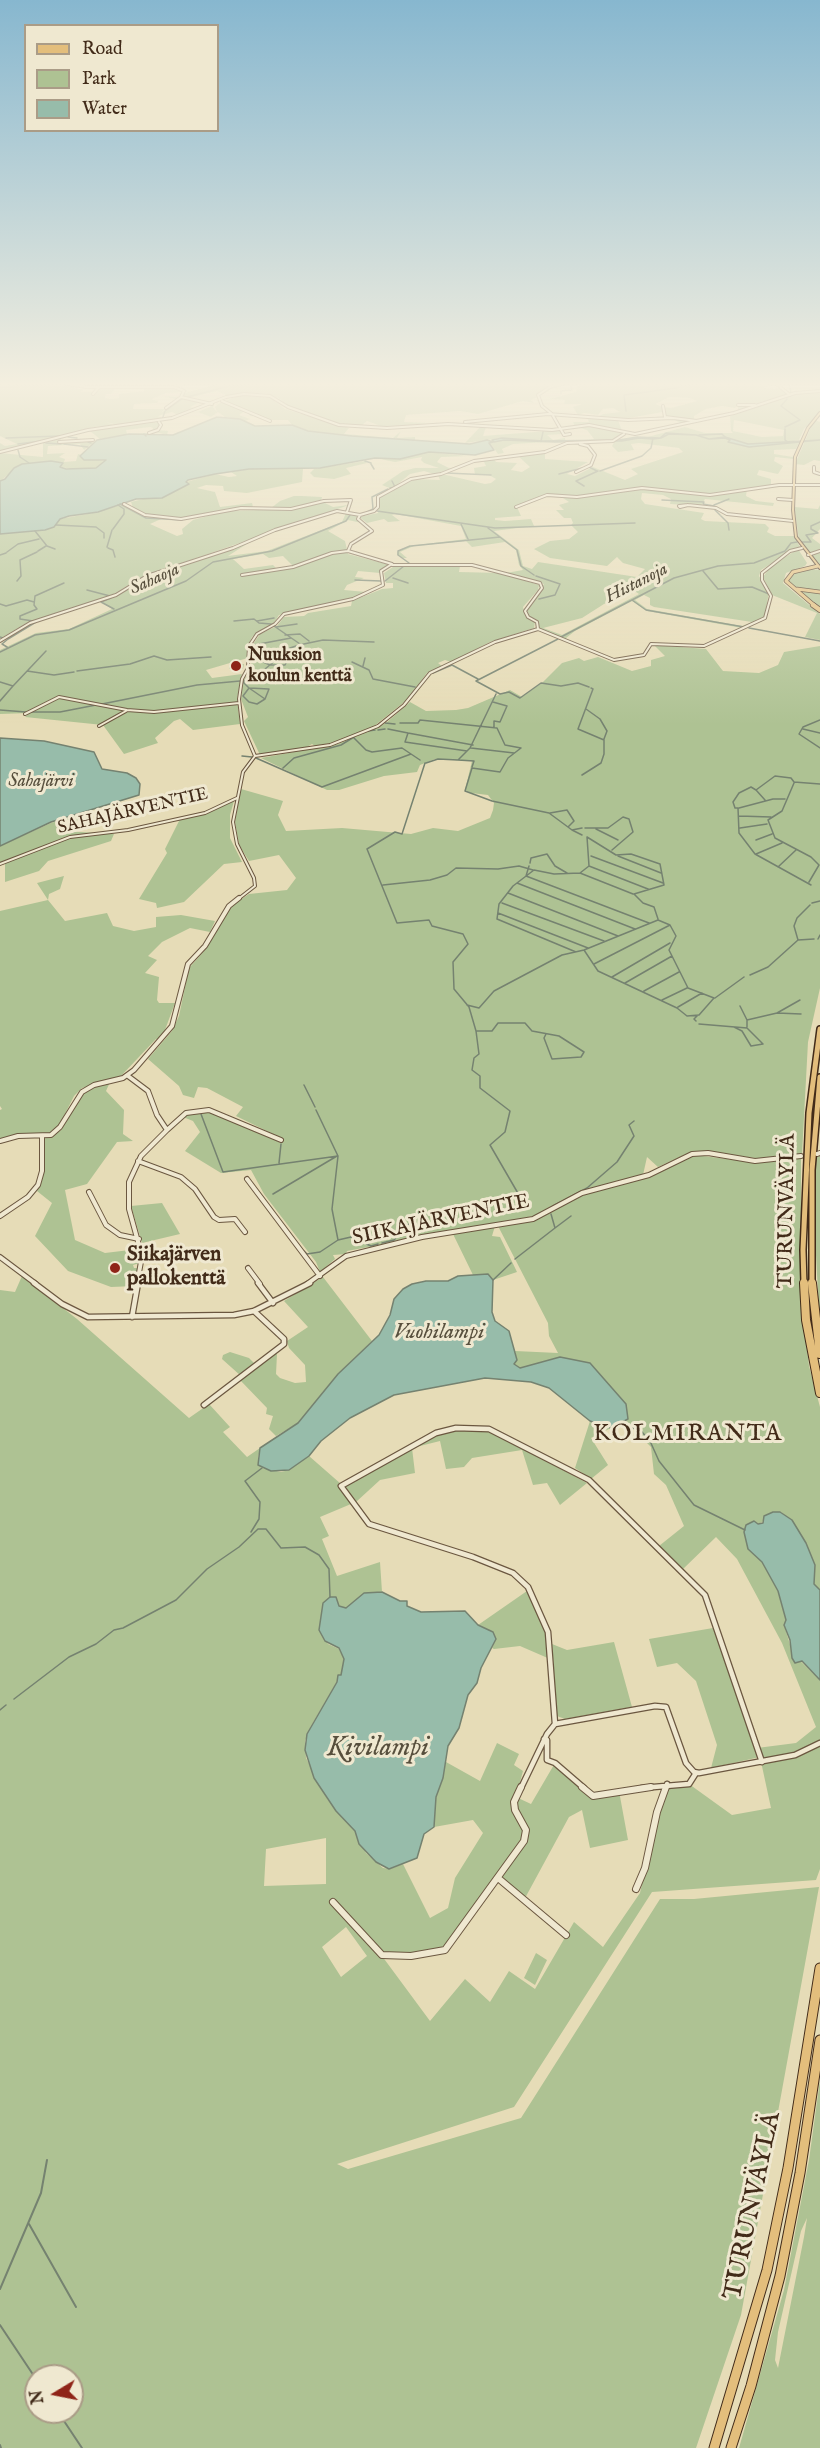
<!DOCTYPE html>
<html>
<head>
<meta charset="utf-8">
<style>
  body { margin:0 }
  #map { position:relative; width:820px; height:2448px; overflow:hidden; background:#e6dcb7; font-family:"IM FELL English",serif }
  canvas { display:block }
  .legend { position:absolute; left:24px; top:24px; width:195px; height:108px; box-sizing:border-box; background:#efe8d0; border:2px solid #aa9c87; margin:0; padding:8px 10px; list-style:none; font-size:18px; color:#422b19 }
  .legend li { display:flex; align-items:center; gap:12px; height:30px }
  .legend b { width:30px; border:2px solid #aa9c87 }
  .north { position:absolute; left:24px; top:2364px; width:60px; height:60px; box-sizing:border-box; background:#efe8d0; border:2px solid #aa9c87; border-radius:50%; rotate:260deg; font-size:16px; font-weight:700; line-height:24px; text-align:center; color:#422b19 }
  .north::after { content:''; display:block; margin:auto; width:21px; height:27px; background:#8f2418; clip-path:polygon(50% 0,100% 100%,50% 72%,0 100%) }
</style>
</head>
<body>
<div id="map">
<canvas width="820" height="2448"></canvas>
<ul class="legend">
<li><b style="height:8px;background:#e3be7c"></b>Road</li>
<li><b style="height:16px;background:#aec293"></b>Park</li>
<li><b style="height:16px;background:#97bcaa"></b>Water</li>
</ul>
<div class="north">N</div>
</div>
<script>
const c = document.querySelector('canvas').getContext('2d');
c.lineJoin = 'round';
function paint(path, color) {
  c.fillStyle = color;
  c.fill(path, 'evenodd');
}
function poly(rows) {
  const path = new Path2D();
  for (const r of rows) {
    path.moveTo(r[0], r[1]);
    for (let i = 2; i < r.length; i += 2) path.lineTo(r[i], r[i + 1]);
  }
  return path;
}
function strokePath(path, color, width, dash) {
  c.strokeStyle = color;
  c.lineWidth = width;
  c.lineCap = dash ? 'butt' : 'round';
  c.setLineDash(dash || []);
  c.stroke(path);
}
function label(font, color, halo, rows, align = 'center') {
  c.font = font + ' "IM FELL English",serif';
  c.lineWidth = 6;
  c.setLineDash([]);
  c.textBaseline = 'middle';
  c.strokeStyle = halo;
  c.fillStyle = color;
  for (const [text, x, y, turn = 0] of rows) {
    c.save();
    c.translate(x, y);
    c.rotate((+turn || 0) * Math.PI / 180);
    c.textAlign = isNaN(turn) ? turn : align;
    if (halo) c.strokeText(text, 0, 0);
    c.fillText(text, 0, 0);
    c.restore();
  }
}
paint(poly([
  [0,382,71,382,67,385,83,390,81,392,94,392,93,394,103,386,118,385,111,394,106,394,105,398,110,399,119,398,119,394,145,391,141,385,120,386,129,386,130,382,198,382,179,387,164,385,183,392,166,393,152,399,158,401,157,403,134,404,133,409,165,409,161,413,179,400,162,396,182,397,185,393,226,382,552,382,554,385,537,394,538,397,531,400,534,403,523,401,478,414,460,411,406,415,404,422,427,423,386,428,367,421,362,425,331,423,290,407,278,398,264,393,228,396,217,391,190,398,202,401,190,407,198,409,180,416,172,412,158,416,165,419,118,425,105,422,115,425,94,427,0,451,0,443,5,446,17,444,0,436],
  [584,382,772,382,777,384,763,388,784,389,788,395,753,404,738,412,738,405,735,408,722,406,706,409,694,416,694,419,691,419,695,421,683,424,666,416,664,407,671,408,697,401,689,398,669,397,656,404,662,407,663,412,618,420,622,431,603,428,622,434,614,440,569,442,594,439,587,430,577,427,586,425,560,426,574,425,573,422,589,422,587,418,596,418,603,414,620,412,613,408,603,409,598,415,584,413,578,415,573,407,582,404,564,404,565,400,550,399,576,392,578,386],
  [820,391,820,412,804,429,799,440,793,441,800,441,796,449,774,450,774,454,793,457,793,459,775,457,774,461,783,466,778,474,759,470,757,475,771,479,771,485,747,488,746,496,756,501,774,503,773,506,705,499,701,506,670,504,671,499,663,495,642,493,641,499,645,504,704,513,701,519,705,521,765,524,769,528,767,532,775,536,794,536,800,547,791,550,769,565,761,570,759,576,769,591,765,616,742,628,647,611,632,601,575,631,566,638,567,640,540,629,537,620,527,615,526,609,544,584,506,573,523,570,519,565,516,550,505,542,472,547,466,541,414,546,400,552,407,558,403,558,397,555,398,551,409,546,466,539,461,526,395,514,392,515,400,521,388,522,384,519,367,523,359,517,378,513,379,498,415,479,440,480,438,475,442,474,485,484,491,483,496,479,489,475,475,475,474,468,486,466,483,460,493,458,496,462,517,463,511,470,522,472,530,467,517,455,545,453,545,459,588,462,567,474,575,476,593,467,625,480,638,474,631,469,683,452,679,448,639,443,631,444,634,450,618,452,612,446,615,441,644,438,685,427,705,433,733,433,731,431,730,416,797,394],
  [734,420,784,430,783,436,762,437,733,431],
  [560,496,569,502,559,505,564,510,556,510,564,518,571,518,573,523,571,525,578,532,569,539,550,541,534,549,550,558,607,566,617,557,623,563,645,569,637,577,538,562,532,569,523,566,519,550,494,531,534,526,531,519,505,521,495,520,495,518,521,516,517,507,538,497],
  [636,592,639,594,562,635,543,628,582,618,604,604],
  [644,595,650,598,650,605,654,607,752,622,742,626,647,609,635,600],
  [239,395,271,398,285,409,349,428,344,434,393,438,401,431,397,438,415,437,415,440,352,436,308,431,292,425,288,420,269,420,259,415,250,416,246,410,239,415,250,419,245,421,225,417,218,412,211,417,198,412,214,405,213,407,217,412,215,407,218,404],
  [814,420,820,422,820,439,817,439,820,440,820,461,814,460,804,465,795,464],
  [158,422,160,425,158,430,168,431,167,435,152,431,153,428,150,427,126,430,127,434,147,433,147,436,129,434,100,439,90,431],
  [481,426,486,427,483,436,561,430,563,434,547,435,553,440,565,438,565,441,513,444,502,449,504,453,498,454,490,443,504,440,534,441,502,438,465,443],
  [62,438,59,442,94,442,84,450,80,444,48,446,47,454,65,453,59,457,65,459,64,462,76,461,78,454,106,462,96,468,78,470,61,467,63,463,59,462,22,464,0,481,0,453,43,457,43,443],
  [429,452,467,456,441,457,437,462,451,469,445,471,434,474,424,471,410,474,392,489,382,485,403,471,415,468,439,468,424,463,421,460,422,457,395,462,375,458,400,459],
  [365,461,367,463,346,468,351,474,334,479,314,477,310,473,314,469],
  [306,468,303,469,302,482,247,493,224,491,223,486,206,485,197,488,215,492,220,507,252,503,253,507,222,510,189,519,167,518,145,514,133,508,131,502,178,490,188,484,186,482,215,474,229,477,237,476,231,472,249,469],
  [294,496,302,496,322,497,321,501,294,508,271,508,280,501],
  [323,502,333,507,349,505,162,570,250,542,228,556,267,551,342,522,346,513,357,515,362,523,348,520,328,531,345,541,348,554,390,565,380,573,358,571,355,577,364,578,347,585,344,590,366,592,356,597,279,615,274,623,252,637,247,648,248,658,230,663,244,664,243,669,229,669,230,663,206,670,212,678,242,674,237,699,240,724,193,730,180,719,174,721,155,738,158,743,124,754,103,725,25,717,29,713,0,714,0,650,36,633,69,629,112,609,101,602,159,571,138,579,114,594,28,622,0,639,0,534,45,530,54,527,60,519,98,512,120,505,146,516,161,519,150,524,177,536,183,534,182,529,193,520,226,511,289,509],
  [263,554,269,558,283,556,293,566,277,569,273,565,244,569,233,559],
  [820,505,820,529,812,538,820,544,820,566,799,540,795,512,795,507,818,509],
  [798,549,807,563,805,566,786,573,783,583,820,614,820,640,805,637,817,613,772,595,763,577,771,566],
  [460,566,459,572,501,573,539,585,538,590,523,607,525,614,535,622,534,628,490,642,451,662,445,660,438,663,442,666,427,673,408,699,373,727,335,742,315,746,312,744,307,747,260,755,244,721,248,717,241,699,243,681,251,670,251,647,260,634,277,626,284,617,304,616,308,613,351,606,352,601,382,589,393,588,393,583,386,583,384,573,393,567],
  [815,567,809,569,820,570,820,591,817,592,820,592,820,609,791,587,787,580,792,573],
  [654,645,706,649,723,671,759,673,778,665,784,652,820,646,820,988,808,1042,802,1154,762,1159,704,1151,691,1152,658,1167,647,1157,643,1175,579,1192,539,1215,347,1251,346,1254,333,1255,335,1259,320,1272,316,1262,264,1194,251,1170,221,1173,185,1151,200,1132,193,1121,183,1117,186,1115,213,1111,281,1143,283,1139,236,1116,243,1107,207,1088,198,1087,194,1098,183,1095,179,1086,148,1059,172,1031,179,1016,189,968,205,950,231,906,249,894,287,890,296,878,279,855,249,861,239,845,235,822,241,789,283,801,278,815,286,831,342,828,411,834,433,828,458,831,490,818,493,810,494,803,488,795,471,793,465,790,472,761,435,759,420,765,417,772,384,776,339,790,327,790,261,758,338,744,386,723,410,702,426,711,456,710,468,708,510,690,522,697,543,682,562,663,579,658,584,661,598,657,632,671,651,666,651,660,665,656],
  [234,801,230,815,230,838,242,862,224,864,184,902,157,908,156,903,139,899,167,853,165,849,181,817,206,814],
  [80,814,84,816,64,831,114,834,111,841,48,861,39,871,5,882,5,864,0,865,0,846,51,823],
  [64,876,60,889,49,894,48,900,65,921,107,913,113,926,134,931,156,927,156,917,181,915,215,921,210,932,190,928,162,942,148,956,157,960,145,973,159,977,157,1000,159,1003,175,1003,162,1038,156,1039,120,1077,82,1088,74,1096,59,1126,52,1133,12,1135,0,1139,0,1110,2,1109,0,1106,0,911,48,900,37,883],
  [110,1082,106,1091,124,1110,123,1134,133,1141,117,1142,87,1184,65,1190,75,1240,105,1253,138,1249,140,1263,133,1265,134,1268,139,1268,135,1286,111,1287,68,1271,35,1236,52,1203,37,1191,42,1181,43,1138,52,1136,61,1130,83,1094,90,1088],
  [695,1155,751,1162,801,1157,801,1298,809,1366,820,1407,820,1590,814,1584,806,1543,791,1520,781,1512,758,1524,748,1549,762,1562,778,1591,787,1620,784,1625,793,1654,820,1680,820,1869,816,1880,652,1892,514,2107,337,2164,348,2169,521,2118,660,1899,694,1899,819,1887,741,2315,696,2448,0,2448,0,1290,15,1292,22,1276,77,1319,189,1418,209,1404,230,1427,223,1432,247,1457,260,1448,258,1459,262,1468,281,1472,289,1470,309,1456,341,1484,351,1504,320,1517,329,1536,322,1539,337,1576,380,1562,382,1592,363,1595,346,1608,338,1606,338,1601,323,1603,319,1630,328,1644,339,1649,344,1659,341,1675,311,1726,305,1741,306,1758,328,1800,355,1831,366,1853,383,1868,390,1869,403,1864,430,1918,448,1908,455,1878,483,1833,473,1820,434,1827,436,1797,446,1762,480,1781,497,1743,519,1754,514,1765,523,1771,516,1797,531,1804,555,1763,591,1794,619,1791,628,1840,590,1848,582,1810,569,1817,524,1900,498,1878,445,1950,382,1956,430,2021,465,1979,490,2002,509,1971,535,1989,574,1922,603,1947,640,1893,657,1812,667,1784,689,1784,732,1815,771,1808,760,1757,711,1768,717,1745,696,1681,677,1663,657,1667,649,1639,713,1628,757,1748,796,1743,816,1727,782,1643,737,1559,716,1537,682,1570,659,1546,684,1526,666,1485,654,1474,651,1447,625,1421,628,1419,539,1363,520,1368,514,1364,517,1360,515,1351,558,1353,549,1336,548,1323,498,1226,533,1221,586,1194,648,1177],
  [326,1838,326,1884,264,1886,266,1849],
  [346,1927,367,1956,341,1977,322,1947],
  [36,2376,72,2376,72,2412,36,2412],
  [816,1155,820,1155,820,1331,815,1236],
  [162,1203,180,1234,142,1243,131,1206],
  [495,1226,492,1236,500,1237,517,1272,493,1280,488,1274,473,1275,453,1234],
  [323,1277,372,1341,338,1374,298,1423,276,1436,269,1429,273,1416,266,1414,267,1408,240,1380,273,1354,277,1354,276,1374,280,1378,295,1383,306,1382,305,1365,289,1348,287,1341,308,1327,284,1301],
  [230,1352,249,1358,255,1364,241,1376,222,1359,223,1355],
  [590,1421,611,1428,591,1438,608,1465,591,1479,575,1468],
  [450,1430,485,1431,498,1435,587,1483,560,1505,547,1483,533,1485,522,1450,472,1458,464,1467,446,1469,440,1441,412,1448,415,1473,380,1480,356,1502,345,1486,389,1460,440,1433],
  [527,1591,547,1637,550,1659,520,1646,494,1649,492,1648,496,1639,478,1625],
  [614,1642,632,1707,565,1719,557,1716,552,1644,567,1650],
  [536,1953,547,1960,535,1985,524,1978],
  [820,2080,820,2448,739,2448,784,2290,809,2160],
  [807,2218,804,2237,778,2368,775,2360,778,2332,801,2231]
]), '#aec293');
const water = poly([
  [217,417,240,419,255,426,292,425,308,431,352,436,470,444,487,440,493,442,489,443,494,450,475,455,429,452,400,459,375,458,320,468,249,469,215,474,188,480,186,482,189,484,162,498,136,499,98,512,69,516,60,519,54,527,45,530,0,534,0,481,5,479,14,468,22,464,51,461,63,463,60,467,66,469,96,468,106,460,84,460,80,456,97,440,129,434,173,435,217,417],
  [666,433,696,435,709,439,725,437,748,444,820,440,749,447,728,442,730,440,725,438,709,439,696,435,669,434,661,438,653,439,639,438,622,441,555,442,504,440,494,442,492,440,502,438,543,441,619,440,637,437,660,438,666,433],
  [0,738,44,741,94,752,102,769,127,773,136,778,140,784,139,795,51,822,0,846,0,738],
  [488,1274,493,1280,492,1312,495,1321,509,1331,517,1360,514,1364,520,1368,560,1357,590,1363,626,1404,628,1419,611,1428,590,1421,549,1388,531,1382,485,1378,394,1395,350,1418,321,1441,309,1456,289,1470,271,1471,258,1465,260,1448,298,1423,338,1374,379,1335,390,1315,394,1299,403,1289,412,1284,426,1281,448,1281,458,1276,488,1274],
  [773,1512,780,1512,792,1520,806,1543,815,1565,814,1584,820,1590,820,1680,802,1661,795,1663,792,1658,790,1640,784,1625,786,1620,778,1591,762,1562,748,1549,744,1532,746,1525,754,1521,758,1524,763,1523,764,1516,773,1512],
  [382,1592,400,1601,407,1601,407,1606,421,1612,465,1611,478,1625,493,1632,496,1639,481,1668,477,1683,468,1695,459,1728,448,1746,443,1778,436,1797,434,1827,424,1834,417,1858,389,1869,376,1862,359,1844,355,1831,336,1811,314,1778,305,1750,307,1734,337,1682,338,1675,341,1675,344,1659,339,1648,325,1641,319,1630,323,1603,330,1597,336,1597,339,1606,346,1608,364,1593,382,1592]
]);
paint(water, '#97bcaa');
strokePath(water, '#758270', 1.5);
strokePath(poly([
  [329,382,367,383],
  [778,382,789,383],
  [789,382,791,393],
  [159,385,163,386],
  [0,387,61,384],
  [677,387,706,382],
  [181,388,186,391],
  [561,394,561,391,572,390,571,387],
  [187,397,229,386,274,382],
  [626,411,624,395,676,388],
  [162,420,165,411,182,399],
  [785,427,800,420,781,406,787,399],
  [785,429,785,440,788,442],
  [144,434,146,436],
  [699,435,722,434,726,438],
  [68,437,77,438],
  [6,438,59,436],
  [541,441,543,432],
  [88,442,91,443],
  [46,443,61,444],
  [18,444,41,441],
  [64,444,88,447],
  [18,450,20,457,29,463],
  [365,461,371,463],
  [371,464,374,469],
  [589,467,597,471],
  [600,471,642,456,651,448,653,438],
  [446,473,491,475],
  [559,474,582,468],
  [584,486,576,481,598,471],
  [390,488,395,487,392,481],
  [662,500,704,502,703,504,714,506],
  [120,504,146,518,182,520],
  [714,505,729,499],
  [715,510,720,515],
  [377,511,495,528,635,523],
  [367,512,373,509,372,497,388,489],
  [721,516,728,523,729,530],
  [461,524,468,539],
  [56,525,96,527,104,533,104,538],
  [488,528,517,550,521,566,534,575],
  [113,529,124,514,124,509,118,505],
  [35,531,47,546,55,549],
  [801,542,811,542,806,535,818,533,811,529,811,526,820,522],
  [411,546,500,537],
  [107,547,112,530],
  [108,548,113,550,115,557],
  [38,551,46,546],
  [7,552,18,544,39,539],
  [0,555,6,553],
  [409,563,398,555,398,551,410,546],
  [703,571,718,589,752,587,769,594],
  [536,576,560,584,555,595,539,599],
  [393,578,408,583],
  [355,580,381,581],
  [17,581,21,576,20,560,37,552],
  [385,581,404,566],
  [87,590,110,596],
  [111,598,101,602,114,609],
  [632,600,646,610,744,627],
  [0,604,6,606,27,600,34,602],
  [33,621,20,619,20,616,37,609,34,605,35,596,64,583],
  [234,621,254,619,259,623,271,624],
  [257,621,274,618],
  [274,626,300,644],
  [276,627,297,624],
  [749,628,820,641],
  [285,635,300,634,309,641],
  [0,637,3,638],
  [561,637,674,578,718,566,754,563,785,551,791,543,797,542],
  [8,639,36,622],
  [558,639,476,681,500,694,509,692,520,698,541,683,561,686,578,683,589,687],
  [254,645,291,638],
  [7,647,2,644,8,639],
  [0,652,35,635,69,630,186,581,213,562,272,551,346,521,350,515],
  [268,656,281,656,288,659,285,665,270,665,261,661,262,657,268,656],
  [352,662,369,670,373,679,415,687],
  [363,666,365,658],
  [27,671,54,675,74,672],
  [77,671,130,664,154,656,167,660,211,657],
  [433,673,452,665,478,679],
  [243,681,252,680,290,648,299,645,323,640,374,642],
  [0,682,13,686,0,701],
  [243,682,249,688],
  [13,686,46,651],
  [249,688,269,689,265,699],
  [249,688,265,699],
  [249,688,243,696,249,702,257,704,265,699],
  [493,702,507,706,500,722,494,721,494,727],
  [102,704,197,685,240,681],
  [586,709,600,719,607,731,604,739],
  [0,710,26,712],
  [31,712,60,712,96,705],
  [820,720,803,727,799,734,820,748],
  [385,723,395,724],
  [400,723,418,723,420,720,497,728,505,745,521,748,508,758,500,772,472,768,465,791,492,801,549,813,572,830],
  [388,729,408,733],
  [803,729,820,733],
  [378,730,385,729],
  [368,731,375,730],
  [354,738,366,750,372,752,402,748,420,760],
  [471,748,514,753],
  [467,751,405,742,408,733,473,745],
  [242,756,252,757],
  [256,758,322,787,411,754],
  [458,760,474,761,472,767],
  [425,763,402,834,395,832,367,849,397,923,429,920,432,926,463,934,468,944,453,962,454,989,469,1007,476,1031,479,1054,474,1058,472,1070,480,1076,480,1088,510,1111,505,1132,490,1145,519,1195],
  [426,763,438,759,458,760,470,748,496,694],
  [283,768,294,758,341,745,354,737],
  [582,775,601,763,604,754,604,740,578,729,593,689,591,688],
  [794,783,782,811,768,820,775,838,811,857,819,865,809,882],
  [756,790,765,800],
  [739,808,773,799,785,799],
  [550,813,567,810,574,821,568,827],
  [739,816,771,817],
  [582,828,572,830,582,835],
  [585,828,608,828,623,817,629,819,633,832,612,850],
  [740,828,767,824],
  [596,829,618,840],
  [756,840,772,834],
  [756,854,782,843],
  [591,856,663,883],
  [618,856,661,873],
  [530,863,531,858,547,854,555,866,567,873],
  [529,866,526,876,649,923],
  [589,866,648,889],
  [778,867,796,850],
  [580,873,633,894],
  [517,883,635,929],
  [383,885,430,880,447,875,456,868,498,869,519,866,533,870],
  [811,885,755,854,739,833,738,808,735,808,733,802,739,793,751,787,756,790,775,776,791,778,794,782,820,784],
  [508,893,618,936],
  [502,903,604,941],
  [812,903,820,901],
  [498,913,588,948],
  [658,920,670,925,676,936,669,950,688,988,714,998,699,1015,687,1016,677,1008,598,971,584,950,658,920],
  [818,939,820,935],
  [798,940,814,939],
  [576,952,497,919,499,904,513,886,534,870,554,874,580,873,589,866,587,837,616,855,631,854,660,864,664,885,634,894,643,903,654,907,658,919],
  [594,964,670,925],
  [750,975,768,967,798,940,794,926,797,918,810,905],
  [612,977,670,943],
  [625,983,672,956],
  [644,991,679,972],
  [715,998,744,977],
  [662,1000,687,988],
  [467,1005,479,1008,494,991,562,955,584,950],
  [740,1006,747,1020,747,1027],
  [678,1007,702,993],
  [777,1013,800,1000],
  [747,1020,777,1013,801,1014],
  [696,1021,694,1019,698,1015],
  [699,1024,747,1028,763,1044,751,1046,742,1031,734,1027],
  [477,1031,492,1031,498,1023,525,1023,532,1031,559,1036,584,1052,581,1057,552,1059,544,1038,546,1034],
  [304,1085,315,1107],
  [316,1110,338,1156,332,1209,338,1240],
  [201,1114,223,1172,338,1156],
  [279,1163,281,1144],
  [273,1194,337,1156],
  [553,1206,587,1188,617,1162,634,1136,629,1125,634,1121],
  [551,1214,555,1228,571,1216],
  [382,1243,394,1240,419,1213],
  [304,1251,307,1254,320,1252,338,1240,351,1237,371,1246,378,1244],
  [515,1259,555,1228],
  [493,1280,511,1263],
  [622,1423,642,1432,650,1441,659,1461,694,1505,745,1530],
  [251,1532,259,1519,260,1502,245,1481,262,1468],
  [14,1699,69,1657,96,1644,114,1630,123,1628,176,1600,207,1569,239,1547,258,1529,266,1529,281,1548,305,1547,319,1555,329,1569,330,1597],
  [0,1710,6,1705]
]), '#758270', 1.5);
strokePath(poly([
  [29,2224,76,2307],
  [0,2289,41,2193,47,2160],
  [0,2325,36,2379],
  [58,2412,82,2448],
  [0,2445,1,2448]
]), '#758270', 2);
const minorFar3 = poly([
  [57,382,86,387,174,387,184,391,181,397,212,404],
  [546,382,550,387],
  [569,382,550,387,538,395,542,406,552,414,564,435,570,434],
  [774,382,790,395],
  [93,394,99,387],
  [222,401,270,421],
  [738,405,755,405],
  [663,406,665,417,697,421],
  [166,408,181,397],
  [465,422,548,414,628,420,673,418],
  [149,433,158,430,161,425,159,422],
  [59,442,93,440],
  [0,452,88,430,172,418,226,397,244,394,270,396,288,407,339,425,387,428,448,424,552,430,589,425,635,434,734,413,795,393,820,391],
  [814,467,814,472,820,474],
  [576,472,591,465,595,455,588,446,580,444],
  [778,499,793,500],
  [124,504,145,515,181,519,241,508,291,509,324,501,351,500,347,512],
  [688,505,716,508,727,514,793,521],
  [688,505,680,507,679,506,688,505],
  [516,507,547,495,577,497,642,488,710,495,779,485,820,485],
  [808,555,820,551],
  [392,565,472,565,540,583,542,588,525,611,528,617,537,622,538,629],
  [242,575,293,567,332,553,348,551],
  [538,629,614,660,644,655,651,644,704,646,765,618,771,596,762,580,762,573,790,551,802,548],
  [0,641,30,623,116,595,147,576,233,548,275,530,337,511,360,515,374,511,378,507,378,497,411,479,441,474,474,461,545,452,567,443,613,441,624,434],
  [25,714,59,697,127,710,154,712,239,703],
  [99,726,126,711],
  [255,756,330,745,378,726,404,705,430,673,495,642,538,629],
  [0,864,70,837,128,830,205,813,237,798],
  [237,900,255,886,254,878,237,844,233,822,243,772,255,756,242,725,239,699,242,679,248,668,249,646,257,634,275,624,284,614,353,599,383,585,381,571,392,564,348,551,351,544,372,531,358,519,360,515]
]);
const minorFar2 = poly([
  [128,1076,148,1091,157,1115,167,1130,141,1156,129,1182,129,1209,142,1256,137,1284],
  [167,1130,186,1113,209,1110,281,1140],
  [0,1141,18,1136,51,1135,60,1127,82,1092,94,1085,123,1078,134,1070,172,1026,188,964,205,946,229,906,239,898],
  [817,1154,820,1153],
  [138,1161,181,1177,195,1189,214,1217,219,1220,235,1219,245,1232],
  [247,1179,320,1276],
  [89,1192,106,1225,120,1235,139,1239],
  [0,1216,28,1197,38,1185,42,1171,42,1137],
  [0,1257,36,1284],
  [248,1268,260,1284],
  [307,1284,346,1256,422,1237,533,1219,582,1193,649,1175,692,1154,708,1153,755,1161,801,1156]
]);
const minorFar1 = poly([
  [34,1283,62,1304,88,1317,234,1315,254,1311,310,1283],
  [258,1283,273,1303],
  [132,1317,138,1283],
  [204,1405,284,1344,284,1339,254,1311],
  [555,1724,548,1632,528,1587,513,1573,473,1557,369,1524,341,1486,436,1433,456,1428,489,1429,589,1480,705,1595,762,1762],
  [555,1724,655,1706,666,1707,686,1763,694,1772,699,1773,795,1755,820,1743],
  [544,1739,547,1740,547,1760,555,1763,584,1788],
  [521,1788,547,1734,555,1724],
  [642,1788,689,1784,696,1773],
  [666,1788,667,1784]
]);
const minor = poly([
  [582,1787,593,1796,651,1787],
  [498,1878,566,1935],
  [636,1889,645,1868,657,1812,666,1787],
  [333,1902,382,1955,411,1956,445,1950,524,1841,526,1830,515,1810,514,1802,521,1787]
]);
const major = poly([
  [820,413,808,428,795,457,793,510,796,537,820,568]
]);
const highwayFar4 = poly([
  [797,589,820,592],
  [815,606,786,581,793,572,818,566]
]);
const highwayFar3 = poly([
  [813,605,820,610]
]);
const highwayFar2 = poly([
  [804,1284,803,1250,809,1113,820,1029],
  [812,1284,812,1170,820,1077]
]);
const highwayFar1 = poly([
  [804,1283,806,1320,820,1393],
  [812,1283,820,1354]
]);
const highway = poly([
  [714,2448,767,2270,788,2168,820,1968],
  [731,2448,751,2386,780,2276,800,2173,820,2040]
]);
strokePath(minorFar3, '#6b5740', 4);
strokePath(minorFar2, '#6b5740', 6);
strokePath(minorFar1, '#6b5740', 7);
strokePath(minor, '#6b5740', 8);
strokePath(major, '#422b19', 4);
strokePath(highwayFar4, '#422b19', 4.5);
strokePath(highwayFar3, '#422b19', 6);
strokePath(highwayFar2, '#422b19', 8);
strokePath(highwayFar1, '#422b19', 10);
strokePath(highway, '#422b19', 11);
strokePath(minorFar3, '#efe8d0', 2);
strokePath(minorFar2, '#efe8d0', 4);
strokePath(minorFar1, '#efe8d0', 4.5);
strokePath(minor, '#efe8d0', 6);
strokePath(major, '#e3be7c', 2);
strokePath(highwayFar4, '#e3be7c', 3);
strokePath(highwayFar3, '#e3be7c', 4.5);
strokePath(highwayFar2, '#e3be7c', 5);
strokePath(highwayFar1, '#e3be7c', 8);
strokePath(highway, '#e3be7c', 9);
const sky = c.createLinearGradient(0, 0, 0, 725);
sky.addColorStop(0, '#87b7cf');
sky.addColorStop(0.53, '#f4efdf');
sky.addColorStop(1, '#f4efdf00');
c.fillStyle = sky;
c.fillRect(0, 0, 820, 725);
for (const [x, y, r, color] of [
  [236,666,6,"#8f2418"],
  [115,1268,6,"#8f2418"]
]) {
  const dot = new Path2D();
  dot.arc(x, y, r, 0, 2 * Math.PI);
  c.fillStyle = color;
  c.fill(dot);
  strokePath(dot, '#efe8d0', 2);
}
label('italic 18px', '#574f3d', '#efe8d0', [
  ["Sahaoja",155,580,-24],
  ["Histanoja",637,584,-27],
  ["Sahajärvi",41,782]
]);
label('bold 18px', '#422b19', '#efe8d0', [
  ["Nuuksion",248,656],
  ["koulun kenttä",248,677]
], 'left');
label('18px', '#422b19', '#efe8d0', [
  ["SAHAJÄRVENTIE",133,812,-13]
]);
label('21px', '#422b19', '#efe8d0', [
  ["TURUNVÄYLÄ",788,1211,-89],
  ["SIIKAJÄRVENTIE",441,1221,-12]
]);
label('bold 21px', '#422b19', '#efe8d0', [
  ["Siikajärven",127,1256],
  ["pallokenttä",127,1280]
], 'left');
label('italic 22px', '#574f3d', '#efe8d0', [
  ["Vuohilampi",439,1333]
]);
c.letterSpacing = '1.5px';
label('24px', '#422b19', '#efe8d0', [
  ["KOLMIRANTA",688,1435]
]);
c.letterSpacing = '0px';
label('26px', '#422b19', '#efe8d0', [
  ["TURUNVÄYLÄ",754,2206,-78]
]);
label('italic 27px', '#574f3d', '#efe8d0', [
  ["Kivilampi",378,1749]
]);
</script>
</body>
</html>
